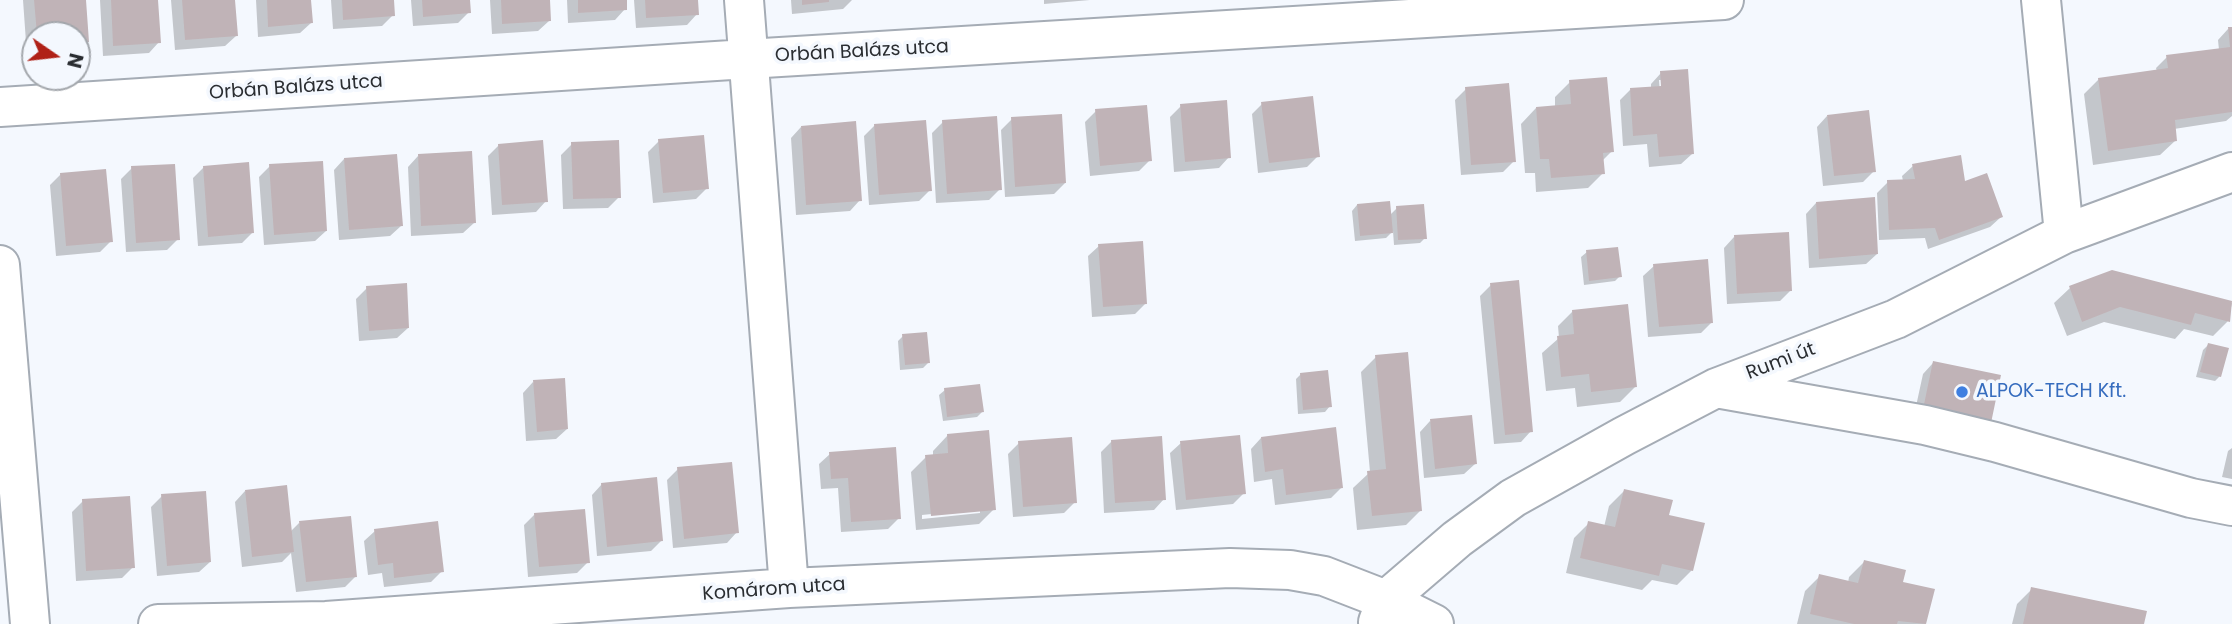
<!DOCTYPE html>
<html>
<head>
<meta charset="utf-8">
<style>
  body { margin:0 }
  #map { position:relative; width:2232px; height:624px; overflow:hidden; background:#f4f8fe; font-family:Poppins,sans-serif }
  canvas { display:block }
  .north { position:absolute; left:21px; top:21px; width:70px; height:70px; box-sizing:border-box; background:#f4f8fe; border:2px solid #a3a7ac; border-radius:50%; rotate:104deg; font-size:19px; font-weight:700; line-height:28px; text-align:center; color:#2a2d31 }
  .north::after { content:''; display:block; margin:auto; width:24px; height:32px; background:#b02117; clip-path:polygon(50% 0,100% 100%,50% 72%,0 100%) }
</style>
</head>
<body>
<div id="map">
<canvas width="2232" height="624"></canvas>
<div class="north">N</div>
</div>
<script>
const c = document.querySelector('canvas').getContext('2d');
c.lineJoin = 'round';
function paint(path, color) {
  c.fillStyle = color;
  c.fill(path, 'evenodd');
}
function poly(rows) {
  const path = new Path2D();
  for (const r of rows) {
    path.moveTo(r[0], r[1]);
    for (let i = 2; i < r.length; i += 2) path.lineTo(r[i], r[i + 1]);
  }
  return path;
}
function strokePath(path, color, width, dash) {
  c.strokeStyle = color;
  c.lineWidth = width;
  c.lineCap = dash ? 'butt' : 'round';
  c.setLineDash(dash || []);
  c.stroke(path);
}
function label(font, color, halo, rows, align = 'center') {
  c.font = font + ' Poppins,sans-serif';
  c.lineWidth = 7;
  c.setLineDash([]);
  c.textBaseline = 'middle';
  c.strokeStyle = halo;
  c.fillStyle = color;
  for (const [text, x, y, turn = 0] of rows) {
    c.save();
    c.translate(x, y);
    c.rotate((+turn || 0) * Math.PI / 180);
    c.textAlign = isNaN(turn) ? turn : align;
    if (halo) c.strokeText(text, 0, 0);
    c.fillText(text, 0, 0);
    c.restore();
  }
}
paint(poly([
  [23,0,84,0,88,42,77,52,77,35,35,35,35,55,27,56],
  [100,0,157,0,159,42,149,53,103,56],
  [171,0,233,0,236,36,225,46,175,50],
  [256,0,309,0,311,23,300,33,258,37],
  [331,0,392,0,393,15,382,26,333,29],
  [411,0,468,0,469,12,458,23,413,26],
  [490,0,548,0,549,21,538,31,492,34],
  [567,0,625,0,625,9,615,20,568,23],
  [634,0,697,0,697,14,687,25,636,28],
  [791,0,852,0,843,9,792,14],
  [1044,0,1090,0,1044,4],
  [2228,29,2232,29,2232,116,2226,121,2174,129,2176,140,2160,155,2093,165,2084,94,2099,79,2157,72,2156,68,2167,57,2219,50,2218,40],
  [1661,73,1692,154,1681,164,1649,167,1647,144,1623,146,1620,100,1630,90,1651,88,1651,84],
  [1659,80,1663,80,1660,94],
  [1570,82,1612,151,1602,161,1603,173,1588,188,1536,192,1535,173,1525,173,1521,124,1536,108,1555,107,1555,97],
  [1466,89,1514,161,1503,172,1461,175,1455,100],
  [1262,104,1318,156,1307,167,1258,173,1252,114],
  [1181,106,1229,157,1219,168,1174,172,1170,117],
  [1096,111,1150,160,1139,171,1090,176,1085,122],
  [1827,116,1874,171,1863,182,1823,186,1817,127],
  [1012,119,1065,183,1054,194,1005,197,1001,130],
  [943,122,1000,189,989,200,936,203,932,133],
  [875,125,930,190,919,201,869,205,864,136],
  [801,127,860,200,850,211,796,215,791,138],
  [659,141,707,188,696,199,653,203,648,152],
  [572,144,619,197,608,208,563,209,561,155],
  [499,145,546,201,536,212,492,215,488,156],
  [418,156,474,223,463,233,411,236,408,167],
  [344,159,401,226,390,236,339,240,334,170],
  [270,166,326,231,315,241,264,245,259,177],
  [1913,166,1964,184,2001,217,1990,227,1928,249,1925,238,1879,240,1877,193,1888,182,1903,181,1902,176],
  [204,167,253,232,242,243,198,246,193,178],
  [132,168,178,239,167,250,126,252,121,179],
  [61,174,111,241,100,252,56,256,50,185],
  [1816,203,1877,254,1866,264,1809,268,1806,214],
  [1357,205,1390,215,1397,208,1425,238,1420,243,1394,245,1393,231,1386,238,1355,241,1352,211],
  [1734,237,1791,290,1780,301,1727,304,1724,248],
  [1099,246,1146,303,1135,314,1092,317,1088,256],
  [1587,252,1620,276,1615,281,1584,285,1581,257],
  [1654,266,1712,322,1701,333,1648,337,1643,276],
  [2112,272,2232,303,2228,321,2213,336,2184,329,2175,339,2104,322,2067,336,2054,303,2070,288],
  [1491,285,1531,431,1521,442,1494,444,1480,296],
  [367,288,408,328,397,338,359,341,356,299],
  [1573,311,1635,387,1620,402,1577,407,1575,388,1546,391,1542,353,1559,338,1558,326],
  [903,336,928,363,923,368,900,370,898,341],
  [2208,345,2220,376,2215,381,2196,377,2203,350],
  [1376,357,1421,510,1406,525,1357,530,1353,488,1370,472,1361,372],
  [1933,363,1999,376,1913,420,1923,374],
  [1301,374,1330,406,1325,412,1298,414,1296,379],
  [533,382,567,429,556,439,526,441,523,393],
  [945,390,982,412,977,417,943,421,939,395],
  [1430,421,1475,464,1464,474,1424,478,1420,432],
  [948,435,994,509,979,524,916,530,911,472,926,457,933,456,933,451],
  [980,509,980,513,922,519,922,515],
  [1261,438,1342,487,1331,498,1275,505,1272,479,1254,482,1251,449],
  [1112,441,1164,499,1154,510,1104,513,1101,452],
  [1019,443,1075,502,1064,513,1013,517,1008,454],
  [1181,443,1244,493,1233,504,1176,510,1170,453],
  [2232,448,2232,479,2222,477,2228,451],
  [830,454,899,518,888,529,841,532,838,488,821,489,819,464],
  [678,469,737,532,727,543,673,548,667,480],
  [602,484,662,540,651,551,597,556,592,495],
  [245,491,290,532,299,523,356,576,345,587,296,592,291,553,282,562,242,567,235,502],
  [1624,491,1667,516,1692,570,1677,585,1652,580,1642,590,1566,573,1574,538,1589,523,1604,527,1609,506],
  [162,496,210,562,199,572,157,576,151,507],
  [83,501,133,567,122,578,76,581,72,512],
  [535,514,588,562,577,573,528,577,524,525],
  [375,531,442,571,431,582,384,587,382,573,368,575,364,541],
  [1864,562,1901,583,1932,590,1925,624,1797,624,1805,591,1820,576,1848,583,1849,577],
  [2032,589,2142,624,2012,624,2017,604]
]), '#0003');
paint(poly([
  [34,0,86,0,89,42,77,43,77,35,37,35],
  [111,0,158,0,161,43,113,46],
  [182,0,235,0,238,36,185,40],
  [267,0,311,0,313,23,268,27],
  [342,0,394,0,395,16,343,20],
  [422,0,470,0,471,13,423,17],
  [501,0,550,0,551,21,502,24],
  [578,0,627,0,627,10,578,13],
  [645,0,698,0,699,15,646,18],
  [802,0,829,0,829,2,802,5],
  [2228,27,2232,27,2232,112,2175,120,2177,141,2108,151,2098,78,2168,68,2166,55,2230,47],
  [1688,69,1694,154,1659,157,1657,134,1633,136,1630,88,1661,86,1660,71],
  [1607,77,1614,152,1603,153,1605,174,1551,178,1549,159,1540,159,1536,107,1571,104,1569,80],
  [1509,83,1516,162,1471,165,1465,87],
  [1313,96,1320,157,1269,163,1261,102],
  [1227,100,1231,158,1185,162,1180,104],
  [1147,105,1152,161,1100,166,1095,109],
  [1869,110,1876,172,1834,176,1827,115],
  [1062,114,1066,183,1015,187,1011,117],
  [997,116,1002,190,947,194,942,120],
  [926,120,932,191,879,195,874,124],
  [856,121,862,201,806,205,801,126],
  [704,135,709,189,663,193,658,139],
  [543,140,548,202,502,205,498,144],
  [619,140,621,198,573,199,571,142],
  [472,151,476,223,421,226,418,154],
  [397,154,403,226,349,230,344,158],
  [1961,155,1965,181,1987,173,2003,217,1939,240,1935,228,1889,230,1887,180,1915,179,1912,164],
  [323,161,327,231,274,235,269,164],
  [249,162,254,233,208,237,203,166],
  [175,164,180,240,136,243,131,166],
  [106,169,113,242,66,246,60,173],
  [1875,197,1878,254,1819,259,1816,202],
  [1390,201,1393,233,1360,236,1357,204],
  [1424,204,1427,239,1398,240,1396,206],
  [1789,232,1792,291,1737,294,1734,235],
  [1143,241,1147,304,1103,307,1098,244],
  [1618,247,1622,277,1589,281,1586,250],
  [1708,259,1713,323,1659,327,1653,264],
  [2112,270,2232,301,2230,322,2195,313,2191,325,2120,307,2082,322,2069,286],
  [1519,280,1533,432,1505,435,1490,283],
  [407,283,409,328,369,331,366,286],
  [1628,304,1637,387,1591,392,1589,374,1561,377,1557,336,1574,334,1572,310],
  [927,332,930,363,905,365,902,334],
  [2208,343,2229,348,2221,377,2200,372],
  [1408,352,1422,511,1372,516,1367,471,1386,469,1375,355],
  [1933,361,2001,375,1991,423,1923,409],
  [1328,370,1332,407,1303,410,1300,373],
  [565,378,568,429,537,432,533,380],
  [980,384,984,412,947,417,944,388],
  [1472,415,1477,464,1435,469,1430,419],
  [1336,427,1343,488,1286,495,1283,469,1265,472,1261,437],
  [989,430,996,510,931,516,925,455,948,453,947,434],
  [1240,435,1246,494,1186,500,1180,441],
  [1162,436,1166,500,1115,503,1111,440],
  [1072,437,1077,503,1023,507,1018,441],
  [896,447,901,519,851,522,848,478,831,479,829,452],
  [732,462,739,533,684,539,677,467],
  [657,477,663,541,607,547,601,483],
  [287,485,294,552,252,557,245,490],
  [1624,489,1673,500,1669,515,1705,523,1693,571,1662,564,1659,576,1580,558,1588,521,1615,527],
  [206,491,211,562,167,566,161,494],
  [130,496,135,568,86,571,82,499],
  [585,509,590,563,539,567,534,513],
  [351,516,357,577,306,582,299,521],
  [438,521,444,572,394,578,393,563,378,565,374,529],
  [1864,560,1906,570,1903,582,1935,589,1926,624,1898,621,1897,624,1854,624,1810,614,1819,574,1858,583],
  [2031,587,2147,611,2144,624,2023,624]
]), '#c0b3b7');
const minor = poly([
  [744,0,789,588],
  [2041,0,2064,234],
  [0,107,747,59,1724,0],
  [0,265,30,624],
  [1716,388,1925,425,1995,442,2191,498,2232,506],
  [1378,622,1386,600,1457,539,1513,498,1624,436,1716,388,1896,319,2064,234,2232,172],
  [158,624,326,621,789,588,1230,568,1290,570,1324,576,1386,600,1434,624]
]);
strokePath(minor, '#a5acb5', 42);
strokePath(minor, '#fff', 38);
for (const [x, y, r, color] of [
  [1962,392,7,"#3f7fe0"]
]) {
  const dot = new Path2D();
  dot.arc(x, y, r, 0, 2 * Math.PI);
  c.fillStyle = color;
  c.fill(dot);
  strokePath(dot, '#f4f8fe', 2.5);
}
label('19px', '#2a2d31', '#f4f8fe', [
  ["Orbán Balázs utca",862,52,-3],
  ["Orbán Balázs utca",296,88,-4],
  ["Rumi út",1781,362,-21],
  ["Komárom utca",774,590,-4]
]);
label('19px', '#366cbe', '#f4f8fe', [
  ["ALPOK-TECH Kft.",1976,392]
], 'left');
</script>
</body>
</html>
